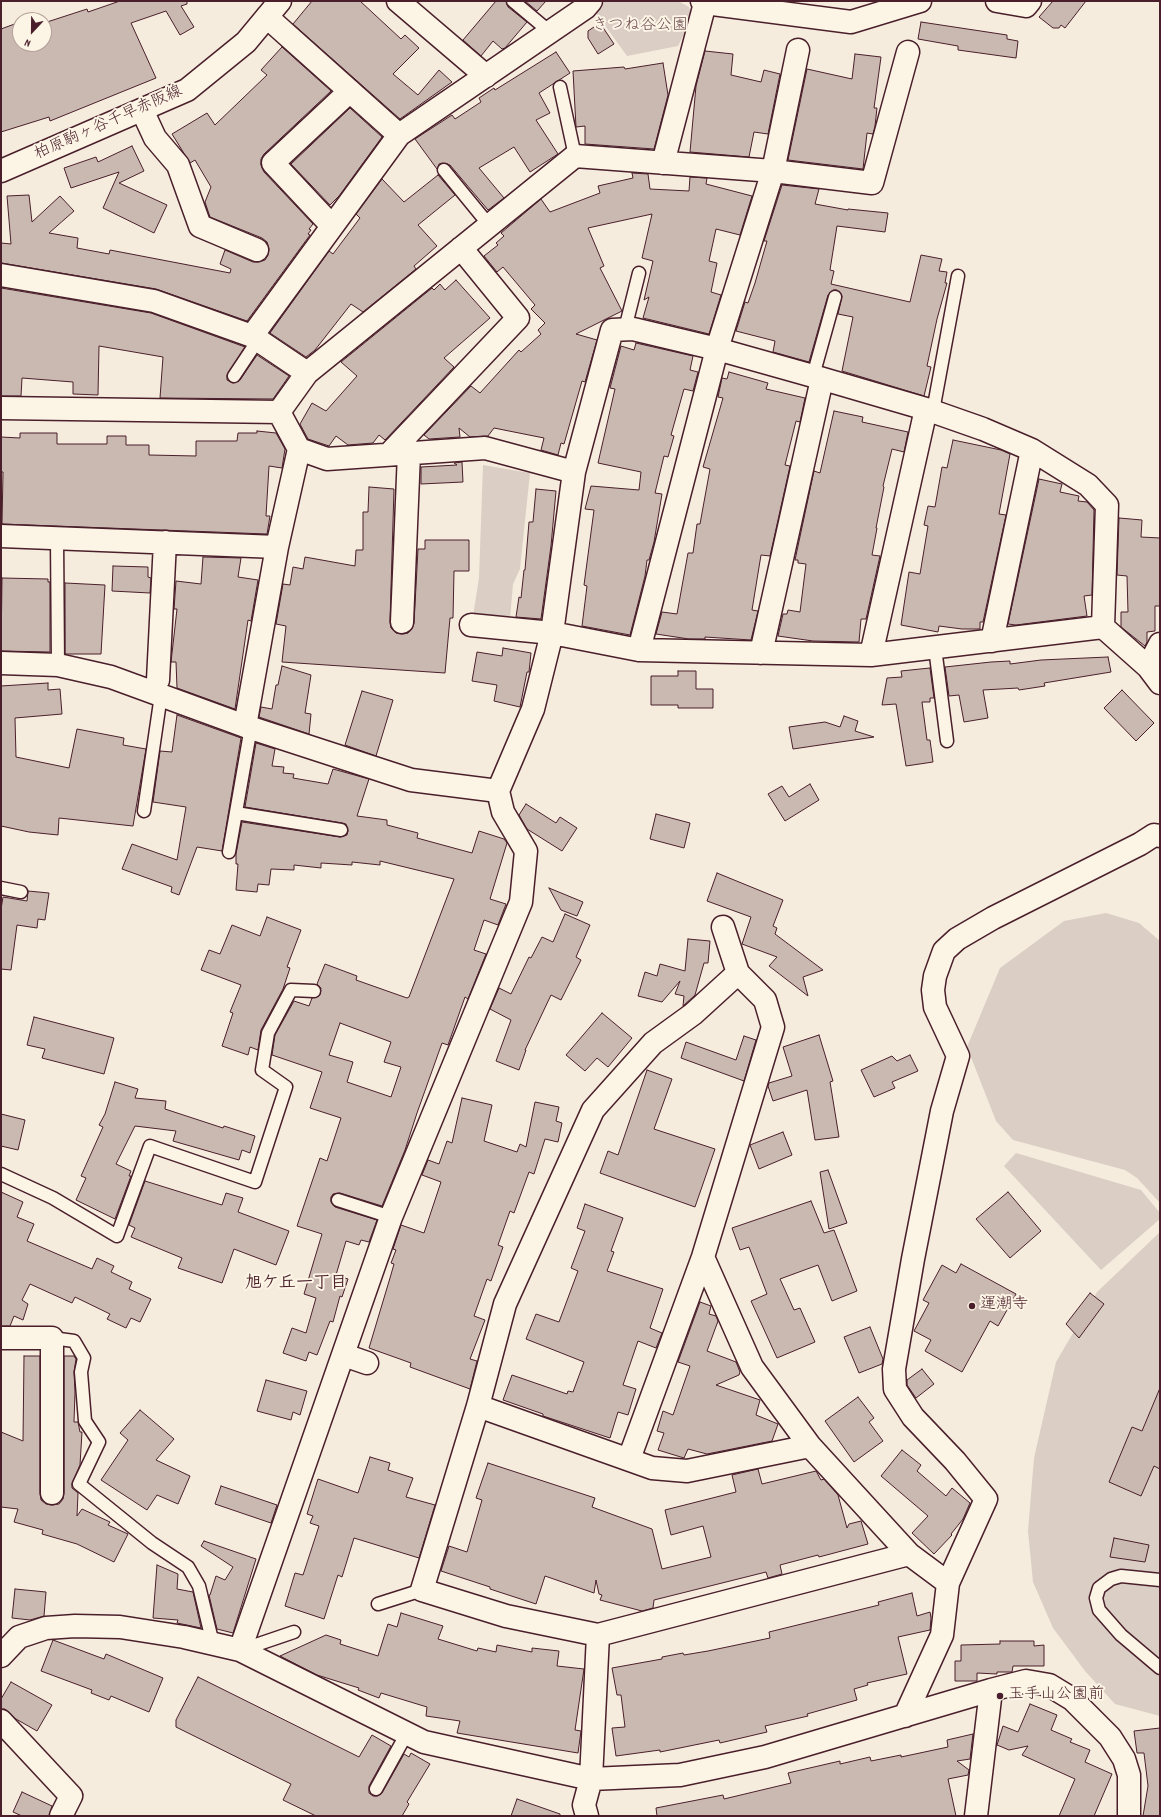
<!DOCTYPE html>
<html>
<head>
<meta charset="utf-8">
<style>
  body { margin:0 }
  #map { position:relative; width:1161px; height:1817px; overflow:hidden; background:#f5ecde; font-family:Dekko,sans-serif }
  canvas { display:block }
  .frame { position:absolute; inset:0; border:2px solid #4a1f2b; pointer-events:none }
  .north { position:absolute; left:12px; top:12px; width:40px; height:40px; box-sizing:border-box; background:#fcf5e5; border:1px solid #b59f9b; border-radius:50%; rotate:202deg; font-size:11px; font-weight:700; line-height:16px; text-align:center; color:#4a1f2b }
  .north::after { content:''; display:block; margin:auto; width:14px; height:18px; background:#4a1f2b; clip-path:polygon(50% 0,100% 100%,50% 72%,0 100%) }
</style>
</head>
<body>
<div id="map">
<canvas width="1161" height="1817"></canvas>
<div class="frame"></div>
<div class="north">N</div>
</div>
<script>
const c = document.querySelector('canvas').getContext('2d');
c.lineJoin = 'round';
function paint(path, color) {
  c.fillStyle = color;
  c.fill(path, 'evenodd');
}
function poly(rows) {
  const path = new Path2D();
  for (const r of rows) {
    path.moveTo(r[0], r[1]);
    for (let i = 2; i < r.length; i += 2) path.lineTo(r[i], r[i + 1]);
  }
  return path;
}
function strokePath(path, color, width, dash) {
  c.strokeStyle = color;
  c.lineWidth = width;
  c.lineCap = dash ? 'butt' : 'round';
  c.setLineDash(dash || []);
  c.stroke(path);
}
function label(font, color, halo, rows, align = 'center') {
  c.font = font + ' Dekko,"Klee One",sans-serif';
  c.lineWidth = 4;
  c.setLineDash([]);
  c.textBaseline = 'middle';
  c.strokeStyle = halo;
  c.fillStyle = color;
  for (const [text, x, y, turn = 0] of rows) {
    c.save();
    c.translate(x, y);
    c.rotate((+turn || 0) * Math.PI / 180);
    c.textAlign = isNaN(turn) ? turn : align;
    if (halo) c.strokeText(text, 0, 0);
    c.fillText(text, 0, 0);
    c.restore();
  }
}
paint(poly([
  [604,1,678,1,689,7,692,18,678,46,627,56,596,13],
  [483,465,530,473,520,569,513,584,510,619,473,616,479,578],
  [1106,913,1139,923,1160,941,1160,1203,1137,1178,1125,1170,1013,1140,996,1121,967,1047,1000,968,1064,921],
  [1016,1153,1141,1190,1160,1213,1160,1219,1101,1270,1004,1166],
  [1160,1232,1160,1716,1115,1704,1085,1671,1053,1628,1033,1582,1028,1531,1034,1458,1056,1362,1097,1292]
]), '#dbcec4');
const building = poly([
  [120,1,187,1,187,4,181,6,194,27,180,35,166,11,131,23,156,78,50,121,49,117,1,132,1,29,20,22,20,44,44,44,44,23,87,9,88,12,120,1],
  [312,1,360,1,401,39,405,35,419,48,393,74,418,95,439,70,452,82,400,119,293,24,312,1],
  [496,1,506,1,508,7,527,22,505,48,502,49,493,41,481,56,463,40,496,1],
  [525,1,546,1,537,11,525,1],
  [1053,1,1086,1,1065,28,1061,25,1059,28,1053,28,1039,17,1053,1],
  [921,22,1007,35,1007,39,1018,41,1016,58,958,50,958,46,918,39,921,22],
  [600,23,614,44,598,54,588,38,588,31,600,23],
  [282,47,331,91,264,154,261,159,261,165,264,172,313,224,309,229,311,230,308,234,310,235,247,321,156,289,1,263,1,243,11,244,7,196,29,195,32,222,60,196,74,211,49,233,78,238,77,248,109,254,110,250,230,273,231,269,220,264,225,250,253,262,259,262,265,260,268,255,269,249,267,242,262,238,210,217,205,202,211,187,195,160,190,163,172,134,207,113,215,125,267,75,261,70,282,47],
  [705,51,733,54,731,75,761,82,764,70,780,74,768,134,754,132,749,157,690,152,696,86,705,51],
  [556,52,570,73,539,93,550,113,536,120,558,154,530,172,514,147,479,168,504,198,488,210,450,165,442,163,439,164,437,169,415,139,452,115,455,119,481,102,479,98,494,88,495,90,556,52],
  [855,54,881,57,874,108,877,108,875,126,873,134,867,133,863,169,788,160,807,69,852,79,855,54],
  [663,63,668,95,654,149,585,144,585,126,576,127,573,71,624,67,625,69,663,63],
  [350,108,382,137,339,196,330,205,291,164,350,108],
  [132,146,144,171,119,183,167,205,154,233,103,208,119,172,71,188,64,168,96,157,98,162,132,146],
  [632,173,648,174,650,189,689,191,690,177,707,178,706,184,752,196,740,235,716,229,709,261,717,263,711,292,721,295,709,334,643,318,649,297,644,300,653,261,642,258,652,214,588,228,604,266,600,268,622,311,576,334,597,340,585,382,582,381,564,444,561,443,558,455,541,450,544,438,494,428,488,436,470,437,459,428,460,437,429,439,424,435,471,386,480,393,519,350,521,352,541,334,538,330,545,323,531,309,535,305,503,267,497,272,484,256,498,245,496,243,504,236,501,233,541,199,550,212,600,193,598,186,633,178,632,173],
  [438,175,455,195,418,225,437,246,414,266,416,269,363,312,351,304,315,350,306,357,270,333,329,251,333,254,360,218,356,214,382,179,404,202,438,175],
  [782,185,819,189,815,204,848,210,848,209,888,213,885,232,837,226,830,270,834,271,831,284,910,302,921,255,942,259,939,271,947,272,945,283,947,283,937,319,927,366,931,367,924,396,842,371,853,317,838,314,842,296,837,290,833,290,828,295,809,362,773,352,775,341,736,331,745,302,748,303,755,283,767,241,764,241,782,185],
  [456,280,490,318,444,358,454,367,385,440,379,435,373,443,348,445,336,436,329,446,308,439,300,424,312,403,326,411,357,376,341,362,432,288,434,290,440,284,445,290,456,280],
  [1,288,151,313,245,347,227,375,227,380,233,383,240,380,257,355,289,376,273,399,160,398,163,357,99,346,98,395,73,394,73,382,22,378,21,396,1,396,1,288],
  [636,343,693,356,690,370,698,372,693,391,684,389,671,435,674,436,668,457,664,456,655,493,662,494,654,542,649,560,647,560,645,576,630,635,582,626,587,586,584,585,594,510,585,509,591,486,639,490,641,472,598,463,615,389,610,388,621,346,634,350,636,343],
  [729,372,768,383,766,389,805,398,800,422,796,421,785,465,790,466,770,556,761,555,752,610,758,611,751,640,705,637,705,639,689,639,656,634,662,612,677,614,688,553,693,553,697,524,700,524,710,469,703,467,723,398,718,397,722,378,727,379,729,372],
  [834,411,863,417,862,422,908,432,904,452,892,449,883,486,884,487,876,528,877,528,872,555,880,556,866,619,861,619,859,642,813,641,778,636,783,614,787,614,788,610,800,612,806,564,798,563,798,560,795,560,814,471,820,473,834,411],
  [257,431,276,433,285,449,282,468,269,466,266,516,270,516,267,534,2,524,3,472,1,472,1,437,20,438,20,433,57,433,57,444,107,444,107,436,126,436,126,445,149,445,149,455,196,456,196,441,237,441,238,433,257,433,257,431],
  [953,440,1001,450,1010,454,999,514,1006,515,983,622,980,622,980,629,962,629,939,626,938,632,901,625,909,572,920,574,928,526,924,525,928,506,935,507,942,467,947,468,953,440],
  [462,462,463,482,421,484,421,467,457,465,454,463,462,462],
  [1039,479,1062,484,1060,492,1079,496,1078,501,1087,502,1094,510,1092,595,1084,596,1087,616,1016,625,1008,624,1039,479],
  [369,487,394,489,390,621,391,628,396,633,402,634,408,633,412,629,414,623,418,549,425,549,425,540,469,540,469,571,454,571,453,618,450,618,445,673,282,662,286,626,276,624,283,584,290,585,293,567,303,569,305,557,355,566,356,550,363,550,363,512,368,512,369,487],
  [536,489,556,491,551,546,541,619,516,617,519,597,521,598,524,570,525,570,529,522,533,522,536,489],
  [1119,518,1142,520,1141,537,1160,538,1160,606,1155,606,1155,631,1147,632,1147,642,1145,646,1121,627,1121,612,1128,612,1127,576,1117,575,1119,518],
  [203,557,241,558,238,577,258,580,251,621,248,620,235,709,177,688,176,662,171,662,177,609,174,609,176,581,201,584,203,557],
  [113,566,148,567,148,577,151,578,150,593,112,591,113,566],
  [2,578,48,579,48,582,50,582,50,652,1,651,2,578],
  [65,583,105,585,101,654,65,654,65,583],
  [503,648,531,653,529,672,527,672,520,707,494,701,497,685,472,681,477,652,502,656,503,648],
  [1108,657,1111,672,1044,683,1045,686,1019,690,1018,688,983,690,988,718,964,722,959,695,949,696,945,667,991,662,1010,661,1010,664,1041,660,1108,657],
  [282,666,311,675,305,713,311,714,309,734,259,717,261,707,272,709,276,685,278,685,282,666],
  [930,668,934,698,930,698,930,702,922,702,927,740,930,740,933,762,906,766,896,704,882,705,887,678,902,677,901,671,930,668],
  [678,671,696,671,696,689,713,689,713,708,678,708,678,705,651,705,651,676,678,676,678,671],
  [48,683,48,690,60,689,62,714,15,718,16,757,69,768,77,729,124,738,123,745,146,749,133,826,59,818,58,835,29,832,1,826,1,686,48,683],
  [1122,690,1154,723,1136,741,1104,708,1122,690],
  [362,691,393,700,376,756,345,745,362,691],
  [177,715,241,738,222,851,197,847,179,895,171,892,172,887,122,869,132,844,177,860,186,807,153,802,160,751,172,752,177,715],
  [844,716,858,721,855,731,874,737,793,749,789,727,825,722,840,727,844,716],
  [256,743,275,749,272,766,284,767,283,773,294,774,293,778,328,784,333,769,369,779,357,816,387,820,387,825,418,833,417,838,472,853,479,831,504,839,507,843,490,899,506,904,498,925,484,920,474,950,486,954,468,999,465,997,448,1045,442,1043,417,1113,405,1150,382,1206,340,1193,333,1194,331,1197,331,1202,335,1207,377,1220,369,1242,361,1240,359,1245,346,1241,336,1275,348,1279,342,1297,340,1296,333,1322,330,1321,317,1355,309,1352,306,1361,283,1353,292,1328,306,1333,316,1298,304,1294,322,1234,297,1226,320,1158,327,1161,341,1118,310,1108,322,1072,272,1055,275,1035,294,1001,309,1006,312,998,320,995,321,988,317,984,325,964,357,976,356,980,407,998,409,997,454,879,380,861,380,865,352,862,352,865,321,863,321,868,294,865,294,870,271,869,269,885,258,884,257,892,236,890,238,864,236,864,236,854,242,822,340,837,347,835,348,831,346,824,342,823,245,807,256,743],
  [340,1023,391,1042,384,1062,401,1067,391,1097,347,1082,353,1062,329,1055,340,1023],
  [810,784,819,800,785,821,768,794,782,786,789,797,810,784],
  [526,804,556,823,560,817,577,828,562,851,527,829,519,815,526,804],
  [656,814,690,823,684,848,650,839,656,814],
  [717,873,783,900,773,926,777,928,775,934,823,970,803,977,808,996,769,966,777,957,742,944,751,917,707,901,717,873],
  [549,888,583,902,577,916,561,910,549,888],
  [28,891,49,893,45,920,38,919,37,928,17,925,11,970,1,969,1,909,3,897,27,901,28,891],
  [565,914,590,925,576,957,581,960,561,1000,551,995,525,1050,526,1050,519,1070,496,1061,511,1020,490,1009,499,988,511,994,529,957,531,958,542,937,553,942,565,914],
  [267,917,301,930,287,967,290,968,283,989,261,1030,258,1050,250,1047,248,1055,222,1046,233,1013,230,1012,241,985,201,970,209,950,220,954,232,925,260,936,267,917],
  [688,939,710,941,708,963,704,963,695,995,683,1006,684,996,675,994,680,981,662,1002,638,996,645,972,657,976,660,964,685,971,688,939],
  [602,1013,632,1038,608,1067,597,1058,585,1071,566,1055,602,1013],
  [34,1017,114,1038,104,1074,42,1058,45,1049,27,1045,34,1017],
  [819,1035,833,1081,830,1082,839,1137,815,1140,807,1090,773,1101,768,1086,769,1083,792,1076,783,1047,819,1035],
  [744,1036,756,1040,744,1081,681,1058,686,1042,736,1060,744,1036],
  [910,1055,918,1071,892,1082,895,1088,874,1097,861,1070,892,1056,897,1061,910,1055],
  [647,1070,672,1079,654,1129,715,1149,695,1207,600,1173,608,1151,618,1155,647,1070],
  [115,1082,138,1089,135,1098,166,1101,165,1109,223,1128,224,1126,255,1136,250,1153,242,1150,239,1160,173,1141,176,1131,135,1126,116,1164,131,1171,129,1176,131,1176,115,1219,76,1200,86,1178,81,1176,103,1127,99,1125,105,1114,115,1082],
  [462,1098,492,1105,484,1141,517,1152,520,1144,526,1147,535,1102,559,1107,556,1121,562,1123,558,1142,545,1139,534,1174,529,1172,514,1213,510,1211,498,1245,503,1247,491,1281,487,1279,474,1316,485,1320,470,1359,477,1361,470,1389,410,1367,411,1363,369,1348,390,1278,394,1264,391,1263,396,1250,393,1249,401,1225,424,1233,441,1182,422,1175,428,1160,439,1164,447,1141,452,1143,462,1098],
  [1,1114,25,1120,18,1150,1,1146,1,1114],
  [783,1132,792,1155,759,1169,750,1145,783,1132],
  [828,1170,847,1223,829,1229,820,1172,828,1170],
  [145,1181,222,1205,226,1193,243,1198,238,1212,289,1231,276,1265,234,1249,222,1283,178,1268,182,1258,131,1237,135,1228,129,1225,145,1181],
  [1,1192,23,1202,17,1217,34,1224,27,1241,92,1269,97,1258,114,1266,111,1272,132,1282,129,1289,151,1299,140,1322,131,1318,126,1328,107,1319,110,1314,75,1297,72,1303,30,1284,22,1300,28,1304,23,1320,14,1316,10,1326,1,1326,1,1192],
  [1008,1192,1041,1231,1010,1258,976,1219,1008,1192],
  [811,1201,824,1233,834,1230,857,1291,832,1301,818,1265,780,1279,794,1310,800,1308,815,1342,777,1358,751,1301,767,1294,749,1247,740,1250,732,1228,811,1201],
  [585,1204,623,1218,611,1251,614,1252,607,1271,663,1289,650,1328,662,1333,656,1348,638,1341,623,1385,636,1389,628,1415,618,1412,610,1438,543,1416,543,1414,503,1400,512,1375,567,1394,568,1391,573,1392,584,1362,526,1339,536,1314,559,1322,578,1271,571,1268,585,1231,577,1228,585,1204],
  [961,1264,1016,1294,998,1326,990,1321,962,1372,925,1351,931,1340,914,1331,929,1303,923,1300,942,1265,956,1273,961,1264],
  [1090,1293,1104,1304,1079,1338,1066,1324,1090,1293],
  [700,1302,711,1306,709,1314,716,1316,718,1321,707,1351,736,1362,740,1372,739,1375,716,1385,760,1400,756,1415,778,1424,772,1441,707,1454,688,1449,684,1458,658,1450,664,1433,657,1431,663,1411,673,1415,690,1366,678,1362,700,1302],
  [870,1327,883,1359,882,1364,859,1373,844,1337,870,1327],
  [24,1356,40,1356,40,1493,41,1500,46,1504,52,1505,59,1504,63,1499,64,1493,64,1356,74,1356,76,1359,74,1372,75,1392,74,1422,78,1422,80,1432,82,1432,80,1465,72,1484,72,1488,78,1493,77,1516,82,1509,110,1522,108,1525,128,1534,114,1562,77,1544,42,1534,43,1530,14,1522,18,1509,1,1507,1,1432,23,1441,24,1356],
  [922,1369,934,1384,916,1398,907,1385,907,1380,922,1369],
  [266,1380,307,1391,300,1415,293,1412,291,1420,257,1411,266,1380],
  [1160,1388,1160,1469,1154,1466,1141,1496,1109,1482,1132,1427,1142,1431,1160,1388],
  [858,1397,874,1418,869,1422,883,1441,854,1462,825,1421,858,1397],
  [140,1410,174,1439,156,1460,190,1476,178,1504,157,1495,147,1510,101,1480,128,1440,120,1433,140,1410],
  [902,1450,921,1465,917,1471,946,1496,952,1488,970,1503,963,1519,951,1534,952,1535,934,1554,912,1533,928,1516,881,1476,902,1450],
  [370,1457,390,1463,388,1470,413,1478,406,1497,435,1505,419,1558,354,1538,342,1577,338,1575,324,1619,285,1606,295,1573,303,1575,319,1526,310,1523,313,1516,307,1514,318,1479,358,1493,370,1457],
  [488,1463,595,1498,592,1507,652,1529,662,1569,711,1557,703,1526,671,1535,665,1510,736,1492,732,1475,758,1469,762,1484,816,1471,821,1480,824,1479,838,1495,847,1528,849,1524,861,1521,868,1544,819,1557,818,1555,780,1565,782,1574,768,1578,766,1572,654,1600,653,1608,642,1611,600,1600,602,1595,599,1594,596,1580,594,1593,545,1576,536,1604,490,1589,490,1587,441,1571,449,1546,467,1552,482,1500,476,1498,488,1463],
  [221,1486,277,1505,271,1523,215,1504,221,1486],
  [1114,1538,1149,1545,1145,1562,1110,1557,1114,1538],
  [204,1541,256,1559,233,1633,217,1629,209,1595,210,1595,216,1576,225,1580,233,1567,201,1546,204,1541],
  [157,1565,178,1574,177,1589,193,1592,201,1628,177,1623,178,1620,153,1618,157,1565],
  [15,1589,46,1592,44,1616,30,1620,12,1618,15,1589],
  [912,1593,917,1616,930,1612,931,1618,930,1630,898,1637,907,1674,867,1683,868,1685,854,1689,857,1700,807,1714,808,1716,765,1726,767,1732,720,1743,719,1740,660,1752,660,1750,616,1756,612,1728,625,1727,621,1695,617,1695,612,1668,662,1659,662,1657,683,1653,684,1655,708,1651,770,1638,769,1632,879,1605,878,1602,912,1593],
  [401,1613,443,1626,438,1639,477,1651,478,1648,496,1652,497,1645,532,1652,532,1648,559,1651,557,1666,584,1669,575,1730,581,1731,578,1753,457,1733,460,1721,426,1716,427,1707,381,1693,379,1698,358,1690,359,1688,317,1675,280,1656,326,1635,341,1640,340,1644,378,1656,388,1624,397,1627,401,1613],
  [53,1640,104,1659,106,1654,163,1678,149,1712,111,1696,109,1700,91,1693,92,1690,41,1671,53,1640],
  [1000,1641,1034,1641,1034,1646,1044,1645,1044,1666,1013,1666,1012,1672,997,1672,997,1674,977,1673,977,1681,955,1681,955,1661,961,1661,961,1645,1000,1644,1000,1641],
  [198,1677,359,1757,372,1735,391,1746,369,1786,369,1793,373,1796,377,1796,382,1793,404,1754,409,1757,411,1753,430,1764,407,1802,409,1804,402,1816,316,1816,283,1800,291,1784,176,1727,176,1720,198,1677],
  [11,1682,52,1705,37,1731,16,1719,5,1709,1,1709,1,1699,11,1682],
  [1030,1704,1057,1715,1051,1730,1072,1739,1070,1742,1090,1750,1085,1762,1112,1774,1094,1816,1059,1816,1075,1779,1022,1755,1028,1746,1009,1750,997,1745,1003,1726,1018,1732,1030,1704],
  [1160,1728,1160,1816,1143,1816,1148,1786,1144,1753,1137,1753,1134,1731,1160,1728],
  [973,1734,970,1759,957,1761,969,1770,968,1775,948,1779,956,1816,657,1816,656,1808,723,1795,724,1799,791,1783,788,1773,840,1761,840,1764,870,1757,871,1761,901,1755,901,1757,948,1747,947,1740,973,1734],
  [22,1792,52,1806,49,1816,22,1816,13,1812,22,1792],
  [517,1799,560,1814,560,1816,511,1816,517,1799]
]);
paint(building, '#cab9b1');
strokePath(building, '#4a1f2b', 1);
const lane = poly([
  [513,1,550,32],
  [560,87,575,156],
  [444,170,489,225],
  [625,329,639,273],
  [234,376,258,340],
  [813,376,835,297],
  [933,411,958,276],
  [57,538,58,665],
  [935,648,947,741],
  [144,811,161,695],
  [236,813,341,830],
  [229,852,251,727],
  [1,888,21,892],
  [1,1174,53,1198,117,1236,150,1146,255,1182,286,1087,262,1070,268,1033,291,990,314,991],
  [338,1200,391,1217],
  [52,1338,74,1341,84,1358,81,1372,85,1421,99,1442,79,1484,152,1543,188,1567,199,1586,213,1644],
  [1160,1580,1121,1576,1111,1579,1099,1588,1096,1598,1099,1610,1121,1635,1160,1668],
  [378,1604,422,1590],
  [241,1650,294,1632],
  [376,1789,407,1733]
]);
const street = poly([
  [398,1,486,76],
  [702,1,705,3,851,22,920,1],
  [997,1,1026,6,1030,1],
  [267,17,399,135],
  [142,110,155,138,178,165,200,226,257,250],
  [663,163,705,3],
  [332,226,273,163,350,91],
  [1,275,154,301,252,336,307,373],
  [252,336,399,135,585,8,591,1],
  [1,408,279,412],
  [279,412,307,373,575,156,773,171,872,183,908,52],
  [279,412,299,449,327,459,485,448,574,472],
  [389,454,518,318,461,248],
  [1,536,277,547],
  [402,622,409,453],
  [471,625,552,633,639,650,871,655,1103,627,1148,667,1160,683],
  [992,641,1032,450],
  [639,650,717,349,773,171,798,50],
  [761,653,822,379],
  [871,655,926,409],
  [1,663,58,665,111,677,245,726,411,780,498,791],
  [1148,667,1160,644],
  [158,680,165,542],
  [245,726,277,547,299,449],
  [738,973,693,1014,653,1043,593,1110,505,1304,478,1406,422,1590,506,1616,598,1635,909,1554],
  [703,1257,752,1367,810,1446,909,1554,948,1583],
  [1,1338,52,1338,52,1493],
  [344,1355,367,1363],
  [478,1406,652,1468,687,1471,810,1446],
  [629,1459,703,1257,773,1027,765,1000,738,973,723,927],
  [240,1650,391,1217,521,902,526,851,503,812,498,791,533,709,552,633,574,472,612,330,633,329,717,349,813,376,926,409,983,429,1032,450,1088,485,1107,505,1103,627],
  [1,1656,19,1637,46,1628,75,1626,120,1627,184,1637,240,1650,424,1742,591,1779,680,1775,765,1757,991,1690,1026,1681,1049,1685,1072,1699,1110,1737,1124,1759,1129,1775,1129,1816],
  [905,1716,942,1635,948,1583,986,1499,955,1461,913,1417,895,1389,894,1369,913,1259,942,1111,958,1056,935,1007,933,990,935,976,944,951,957,939,993,918,1140,844,1154,835,1160,836],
  [1,1721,71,1796,61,1816],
  [587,1816,584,1805,591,1779,598,1635],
  [976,1816,991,1690]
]);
const primary = poly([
  [1,171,187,90,246,42,280,1]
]);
strokePath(lane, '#4a1f2b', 15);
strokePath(street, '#4a1f2b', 25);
strokePath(primary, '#4a1f2b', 25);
strokePath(lane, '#fcf5e5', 12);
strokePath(street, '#fcf5e5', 22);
strokePath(primary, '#fcf5e5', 22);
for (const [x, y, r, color] of [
  [972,1306,4,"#4a1f2b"],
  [1000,1696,4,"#4a1f2b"]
]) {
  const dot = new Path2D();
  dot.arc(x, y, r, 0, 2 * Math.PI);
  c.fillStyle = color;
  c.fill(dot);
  strokePath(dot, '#fcf5e5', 1.5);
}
label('16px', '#6e4b51', '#fcf5e5', [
  ["きつね谷公園",640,27]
]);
label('16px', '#4a1f2b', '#fcf5e5', [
  ["柏原駒ヶ谷千早赤阪線",109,124,-24]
]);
label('16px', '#4a1f2b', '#fcf5e5', [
  ["運潮寺",980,1306],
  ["玉手山公園前",1008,1696]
], 'left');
label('bold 17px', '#4a1f2b', '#fcf5e5', [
  ["旭ケ丘一丁目",296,1285]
]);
</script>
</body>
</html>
